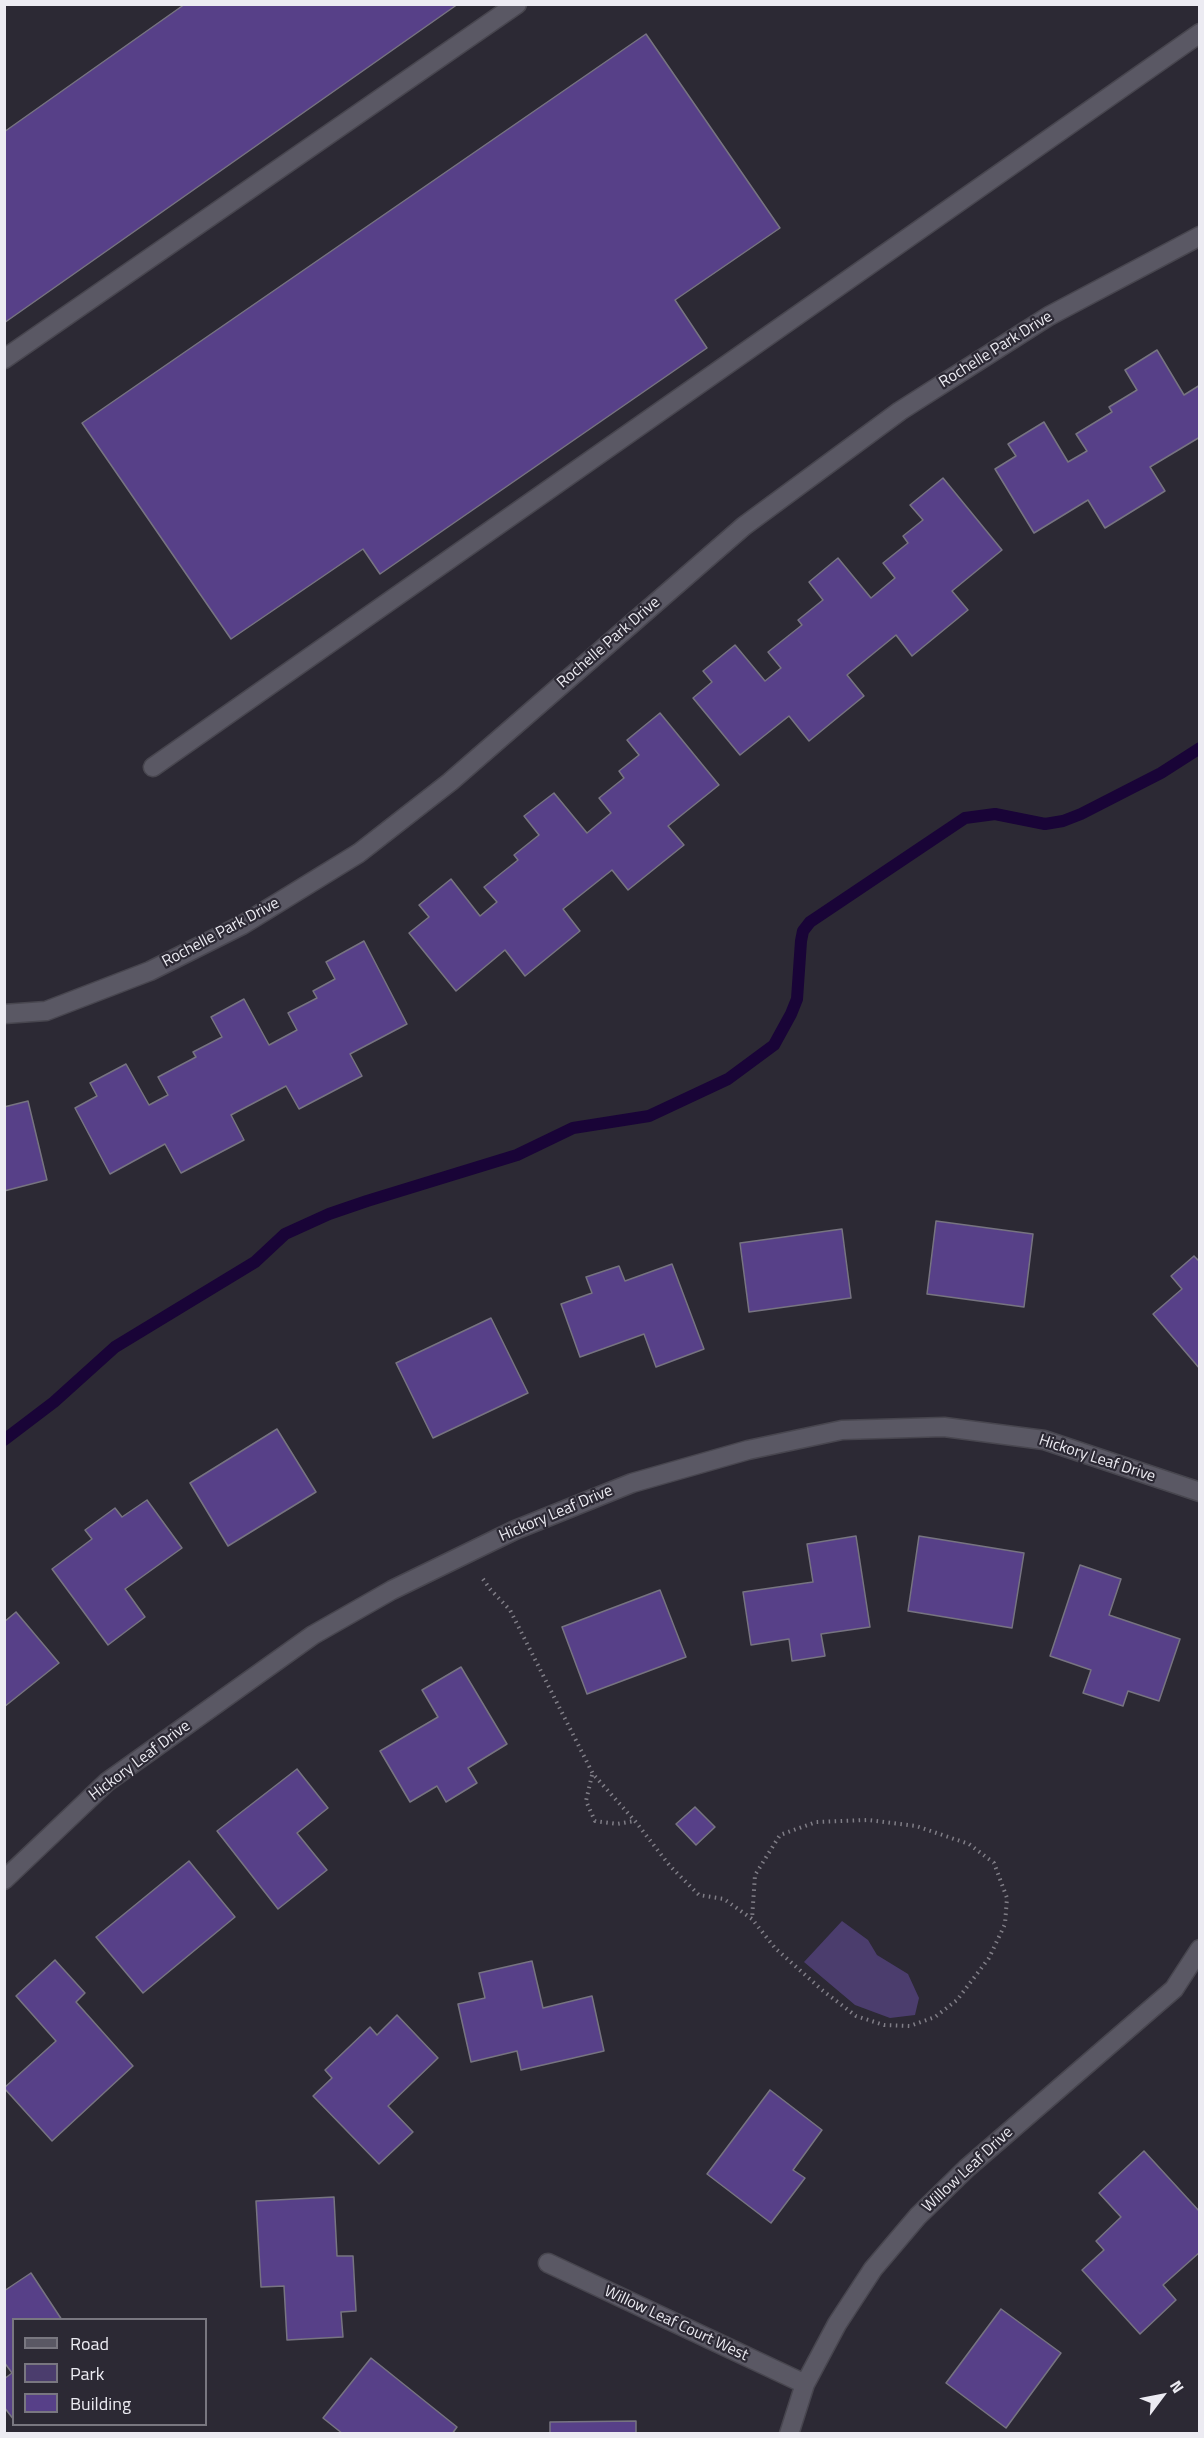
<!DOCTYPE html>
<html>
<head>
<meta charset="utf-8">
<style>
  body { margin:0 }
  #map { position:relative; width:1204px; height:2438px; overflow:hidden; background:#2c2934; font-family:"Titillium Web",sans-serif }
  canvas { display:block }
  .frame { position:absolute; inset:0; border:6px solid #ecebf2; pointer-events:none }
  .legend { position:absolute; left:12px; top:2318px; width:195px; height:108px; box-sizing:border-box; background:#2c2934; border:2px solid #797780; margin:0; padding:8px 10px; list-style:none; font-size:18px; color:#ecebf2 }
  .legend li { display:flex; align-items:center; gap:12px; height:30px }
  .legend b { width:30px; border:2px solid #797780 }
  .north { position:absolute; left:1132px; top:2366px; width:60px; height:60px; -webkit-text-stroke:4px #2c2934; paint-order:stroke; rotate:58deg; font-size:16px; font-weight:700; line-height:24px; text-align:center; color:#ecebf2 }
  .north::after { content:''; display:block; margin:auto; width:21px; height:27px; background:#ecebf2; clip-path:polygon(50% 0,100% 100%,50% 72%,0 100%) }
</style>
</head>
<body>
<div id="map">
<canvas width="1204" height="2438"></canvas>
<div class="frame"></div>
<ul class="legend">
<li><b style="height:8px;background:#5a5864"></b>Road</li>
<li><b style="height:16px;background:#4b3d6d"></b>Park</li>
<li><b style="height:16px;background:#574088"></b>Building</li>
</ul>
<div class="north">N</div>
</div>
<script>
const c = document.querySelector('canvas').getContext('2d');
c.lineJoin = 'round';
function paint(path, color) {
  c.fillStyle = color;
  c.fill(path, 'evenodd');
}
function poly(rows) {
  const path = new Path2D();
  for (const r of rows) {
    path.moveTo(r[0], r[1]);
    for (let i = 2; i < r.length; i += 2) path.lineTo(r[i], r[i + 1]);
  }
  return path;
}
function strokePath(path, color, width, dash) {
  c.strokeStyle = color;
  c.lineWidth = width;
  c.lineCap = dash ? 'butt' : 'round';
  c.setLineDash(dash || []);
  c.stroke(path);
}
function label(font, color, halo, rows, align = 'center') {
  c.font = font + ' "Titillium Web",sans-serif';
  c.lineWidth = 4.5;
  c.setLineDash([]);
  c.textBaseline = 'middle';
  c.strokeStyle = halo;
  c.fillStyle = color;
  for (const [text, x, y, turn = 0] of rows) {
    c.save();
    c.translate(x, y);
    c.rotate((+turn || 0) * Math.PI / 180);
    c.textAlign = isNaN(turn) ? turn : align;
    if (halo) c.strokeText(text, 0, 0);
    c.fillText(text, 0, 0);
    c.restore();
  }
}
paint(poly([
  [842,1921,868,1940,877,1955,908,1974,919,1998,915,2015,890,2018,855,2005,804,1962]
]), '#4b3d6d');
strokePath(poly([
  [4,1440,54,1402,115,1347,255,1262,285,1234,329,1214,367,1201,517,1155,573,1128,649,1116,728,1079,774,1045,791,1014,797,999,801,941,803,931,810,922,965,818,995,814,1045,824,1063,821,1081,814,1161,773,1200,748]
]), '#190437', 12);
const building = poly([
  [185,4,458,4,4,323,4,132,185,4],
  [646,34,780,228,675,300,707,348,380,574,363,549,231,639,82,423,646,34],
  [1157,350,1184,395,1200,385,1200,437,1150,467,1165,491,1105,528,1088,500,1034,533,995,469,1016,456,1008,444,1044,422,1068,462,1087,451,1076,434,1112,412,1109,407,1137,390,1125,370,1157,350],
  [943,478,1002,550,952,591,968,610,912,656,896,635,847,675,864,696,809,741,789,716,740,755,693,698,712,682,703,671,735,645,765,681,781,668,768,652,802,625,798,620,823,600,809,582,838,558,871,598,895,578,883,563,908,543,903,536,923,520,910,505,943,478],
  [660,713,719,785,668,826,684,845,628,890,612,870,563,909,580,931,525,976,505,950,456,991,409,933,429,917,419,905,451,879,480,916,497,902,484,887,518,860,514,855,539,835,524,816,554,793,587,833,611,813,599,798,624,778,619,771,639,755,627,740,660,713],
  [364,941,407,1024,350,1054,362,1076,299,1109,286,1086,231,1115,244,1140,181,1173,165,1144,110,1174,75,1108,97,1096,90,1083,126,1064,149,1105,168,1095,158,1077,196,1057,193,1052,222,1037,211,1017,244,999,269,1045,297,1030,288,1013,317,998,313,991,335,979,326,962,364,941],
  [28,1101,47,1180,4,1191,4,1107,28,1101],
  [936,1221,1033,1234,1024,1307,927,1294,936,1221],
  [842,1229,851,1298,749,1312,740,1243,842,1229],
  [1194,1256,1200,1262,1200,1369,1153,1314,1182,1289,1171,1276,1194,1256],
  [672,1264,704,1349,656,1367,644,1334,580,1357,561,1304,592,1293,586,1277,619,1266,625,1281,672,1264],
  [491,1318,528,1393,433,1438,396,1363,491,1318],
  [277,1429,316,1492,228,1546,190,1483,277,1429],
  [147,1500,182,1548,125,1589,145,1617,108,1645,52,1569,92,1539,85,1530,115,1508,122,1517,147,1500],
  [856,1536,870,1627,821,1634,825,1656,792,1661,789,1639,751,1645,743,1592,813,1582,807,1544,856,1536],
  [919,1536,1024,1553,1012,1628,908,1611,919,1536],
  [1080,1565,1121,1579,1109,1615,1180,1639,1159,1701,1128,1691,1123,1706,1083,1693,1091,1670,1050,1656,1080,1565],
  [660,1590,686,1657,587,1694,562,1627,660,1590],
  [16,1612,59,1663,4,1707,4,1622,16,1612],
  [461,1667,507,1744,468,1768,477,1783,446,1802,437,1786,410,1802,380,1751,438,1717,422,1690,461,1667],
  [297,1769,328,1808,297,1833,327,1870,278,1909,217,1831,297,1769],
  [695,1807,715,1827,696,1845,676,1824,695,1807],
  [189,1861,235,1917,143,1993,96,1937,189,1861],
  [55,1960,85,1993,76,2002,133,2066,52,2141,4,2088,56,2041,16,1996,55,1960],
  [532,1961,543,2008,592,1996,604,2051,521,2070,517,2051,471,2062,458,2004,485,1998,479,1973,532,1961],
  [397,2015,438,2058,388,2106,413,2132,379,2164,313,2096,332,2078,325,2070,370,2027,377,2035,397,2015],
  [770,2090,822,2130,793,2170,805,2178,771,2223,707,2174,770,2090],
  [1144,2151,1200,2212,1200,2252,1163,2285,1176,2300,1140,2334,1082,2270,1104,2250,1096,2241,1121,2217,1099,2193,1144,2151],
  [334,2197,337,2256,353,2256,356,2311,341,2312,343,2337,287,2340,284,2286,261,2287,256,2201,334,2197],
  [31,2273,62,2320,14,2320,14,2420,4,2407,4,2379,12,2373,4,2362,4,2291,31,2273],
  [1001,2309,1061,2353,1006,2428,946,2383,1001,2309],
  [371,2358,457,2427,452,2434,343,2434,323,2418,371,2358],
  [636,2421,636,2434,550,2434,550,2422,636,2421]
]);
paint(building, '#574088');
strokePath(building, '#777481', 1.5);
const minor = poly([
  [4,359,517,4],
  [153,767,1200,33],
  [4,1014,46,1011,150,971,242,925,359,853,450,782,744,526,900,411,1049,316,1200,236],
  [4,1880,107,1782,313,1635,392,1590,515,1530,632,1483,748,1450,842,1430,944,1427,1044,1440,1200,1492],
  [548,2263,805,2384],
  [789,2434,805,2384,837,2324,873,2269,918,2216,967,2168,1174,1989,1200,1949]
]);
strokePath(minor, '#48464f', 21);
strokePath(poly([
  [483,1579,490,1589,510,1610,593,1774,635,1821,670,1866,699,1895,724,1899,752,1919,755,1875,780,1835,816,1822,868,1820,916,1826,969,1844,994,1863,1007,1898,1005,1924,989,1958,957,2000,935,2017,910,2026,884,2025,856,2016,822,1990,775,1948,752,1919],
  [592,1775,586,1801,595,1821,617,1824,634,1821]
]), '#807e87', 4, [1.5, 4.5]);
strokePath(minor, '#5a5864', 18);
label('16px', '#ecebf2', '#2c2934', [
  ["Rochelle Park Drive",996,350,-32],
  ["Rochelle Park Drive",609,643,-41],
  ["Rochelle Park Drive",221,933,-28],
  ["Hickory Leaf Drive",1097,1459,18],
  ["Hickory Leaf Drive",556,1514,-23],
  ["Hickory Leaf Drive",140,1761,-37],
  ["Willow Leaf Drive",968,2170,-43],
  ["Willow Leaf Court West",676,2324,25]
]);
</script>
</body>
</html>
